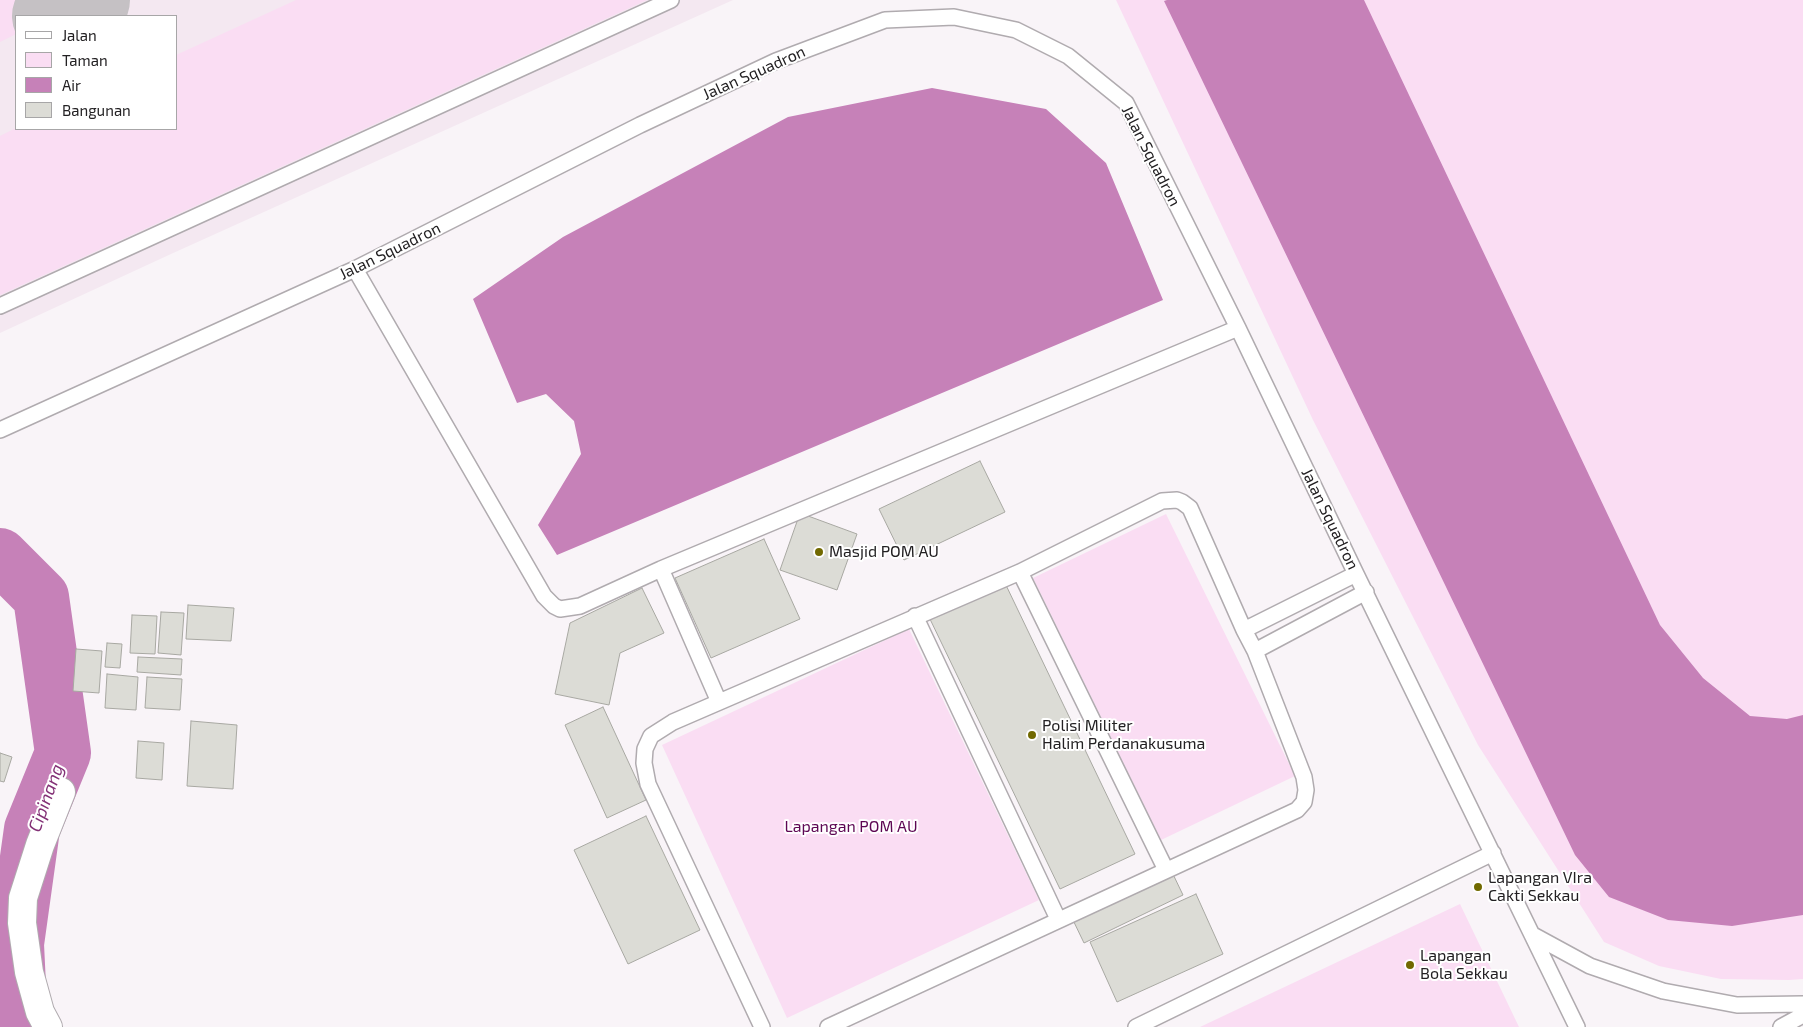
<!DOCTYPE html>
<html>
<head>
<meta charset="utf-8">
<style>
  body { margin:0 }
  #map { position:relative; width:1803px; height:1027px; overflow:hidden; background:#f9f4f8; font-family:"Exo 2",sans-serif }
  canvas { display:block }
  .legend { position:absolute; left:15px; top:15px; width:162px; height:115px; box-sizing:border-box; background:#fff; border:1px solid #a7a6a7; margin:0; padding:6px 9px; list-style:none; font-size:15px; color:#232123 }
  .legend li { display:flex; align-items:center; gap:10px; height:25px }
  .legend b { width:25px; border:1px solid #a7a6a7 }
</style>
</head>
<body>
<div id="map">
<canvas width="1803" height="1027"></canvas>
<ul class="legend">
<li><b style="height:6px;background:#fff"></b>Jalan</li>
<li><b style="height:14px;background:#faddf3"></b>Taman</li>
<li><b style="height:14px;background:#c681b8"></b>Air</li>
<li><b style="height:14px;background:#dcdcd6"></b>Bangunan</li>
</ul>
</div>
<script>
const c = document.querySelector('canvas').getContext('2d');
c.lineJoin = 'round';
function paint(path, color) {
  c.fillStyle = color;
  c.fill(path, 'evenodd');
}
function poly(rows) {
  const path = new Path2D();
  for (const r of rows) {
    path.moveTo(r[0], r[1]);
    for (let i = 2; i < r.length; i += 2) path.lineTo(r[i], r[i + 1]);
  }
  return path;
}
function strokePath(path, color, width, dash) {
  c.strokeStyle = color;
  c.lineWidth = width;
  c.lineCap = dash ? 'butt' : 'round';
  c.setLineDash(dash || []);
  c.stroke(path);
}
function label(font, color, halo, rows, align = 'center') {
  c.font = font + ' "Exo 2",sans-serif';
  c.lineWidth = 4;
  c.setLineDash([]);
  c.textBaseline = 'middle';
  c.strokeStyle = halo;
  c.fillStyle = color;
  for (const [text, x, y, turn = 0] of rows) {
    c.save();
    c.translate(x, y);
    c.rotate((+turn || 0) * Math.PI / 180);
    c.textAlign = isNaN(turn) ? turn : align;
    if (halo) c.strokeText(text, 0, 0);
    c.fillText(text, 0, 0);
    c.restore();
  }
}
paint(poly([
  [0,0,733,0,171,254,0,333],
  [16,16,176,16,176,129,16,129]
]), '#f4e8f1');
paint(poly([
  [0,0,88,0,54,16,16,16,16,34,0,42],
  [296,0,647,0,0,295,0,136,16,128,176,129,176,55],
  [1116,0,1803,0,1803,979,1789,980,1721,979,1659,966,1604,942,1478,745,1313,420],
  [1166,514,1295,776,1161,840,1033,578],
  [909,629,1039,900,787,1018,662,745],
  [1460,904,1519,1027,1200,1027]
]), '#faddf3');
paint(poly([
  [1167,0,1364,0,1660,625,1703,678,1750,716,1787,719,1803,715,1803,915,1732,926,1668,920,1609,897,1575,855,1164,1],
  [932,88,1046,109,1106,163,1163,300,557,555,538,525,581,454,574,421,546,394,517,403,473,299,563,237,788,117]
]), '#c681b8');
strokePath(poly([
  [0,556,41,597,63,753,32,829,16,944,20,1027]
]), '#c681b8', 56);
strokePath(poly([
  [54,16,88,0]
]), '#c5c1c4', 84);
const building = poly([
  [980,461,1005,512,904,560,879,509,980,461],
  [800,513,857,534,837,590,780,570,800,513],
  [764,539,800,619,711,658,675,578,764,539],
  [1004,581,1135,854,1060,889,929,617,1004,581],
  [642,588,664,633,620,653,609,705,555,694,570,623,642,588],
  [188,605,234,608,231,641,186,639,188,605],
  [161,612,184,613,181,655,158,653,161,612],
  [132,615,157,616,155,654,130,653,132,615],
  [107,643,122,644,120,668,105,667,107,643],
  [76,649,102,651,99,693,73,691,76,649],
  [138,657,182,659,181,675,137,672,138,657],
  [107,674,138,677,136,710,105,708,107,674],
  [147,677,182,679,180,710,145,708,147,677],
  [603,707,646,800,607,818,565,725,603,707],
  [191,721,237,725,233,789,187,786,191,721],
  [138,741,164,743,162,780,136,778,138,741],
  [0,753,12,757,4,782,0,781,0,753],
  [646,816,700,930,628,964,574,850,646,816],
  [1171,870,1183,895,1084,943,1072,918,1171,870],
  [1196,894,1223,954,1117,1002,1090,942,1196,894]
]);
paint(building, '#dcdcd6');
strokePath(building, '#a8a8a2', 1);
const lane = poly([
  [355,269,544,596,554,606,560,609,580,606,661,569,1238,328],
  [0,306,671,0],
  [0,430,355,269,640,125,776,61,885,20,954,17,1016,30,1068,56,1126,103,1238,328,1356,574,1577,1027],
  [661,569,719,702],
  [1020,572,1166,870],
  [915,616,1058,919],
  [1244,630,1356,574],
  [1255,651,1366,592],
  [1533,935,1590,966,1663,991,1737,1005,1803,1004],
  [762,1027,648,784,644,763,645,749,651,736,673,722,1020,572,1162,501,1177,500,1182,502,1190,508,1244,630,1255,651,1304,777,1306,790,1304,802,1297,810,828,1027],
  [1136,1027,1493,853],
  [1781,1027,1803,1015]
]);
const street = poly([
  [48,1027,40,1012,29,972,22,923,23,898,40,845,61,792]
]);
strokePath(lane, '#b0abaf', 18);
strokePath(street, '#b0abaf', 30);
strokePath(lane, '#fff', 15);
strokePath(street, '#fff', 28);
for (const [x, y, r, color] of [
  [819,552,5,"#716900"],
  [1032,735,5,"#716900"],
  [1478,887,5,"#716900"],
  [1410,965,5,"#716900"]
]) {
  const dot = new Path2D();
  dot.arc(x, y, r, 0, 2 * Math.PI);
  c.fillStyle = color;
  c.fill(dot);
  strokePath(dot, '#fff', 2);
}
label('16px', '#232123', '#fff', [
  ["Jalan Squadron",754,73,-24],
  ["Jalan Squadron",1151,156,63],
  ["Jalan Squadron",390,251,-26],
  ["Jalan Squadron",1330,519,64]
]);
label('16px', '#232123', '#fff', [
  ["Masjid POM AU",829,552],
  ["Polisi Militer",1042,726],
  ["Halim Perdanakusuma",1042,744],
  ["Lapangan VIra",1488,878],
  ["Cakti Sekkau",1488,896],
  ["Lapangan",1420,956],
  ["Bola Sekkau",1420,974]
], 'left');
label('16px', '#5d0753', '#fff', [
  ["Lapangan POM AU",851,827]
]);
label('italic 18px', '#833176', '#fff', [
  ["Cipinang",46,798,-70]
]);
</script>
</body>
</html>
